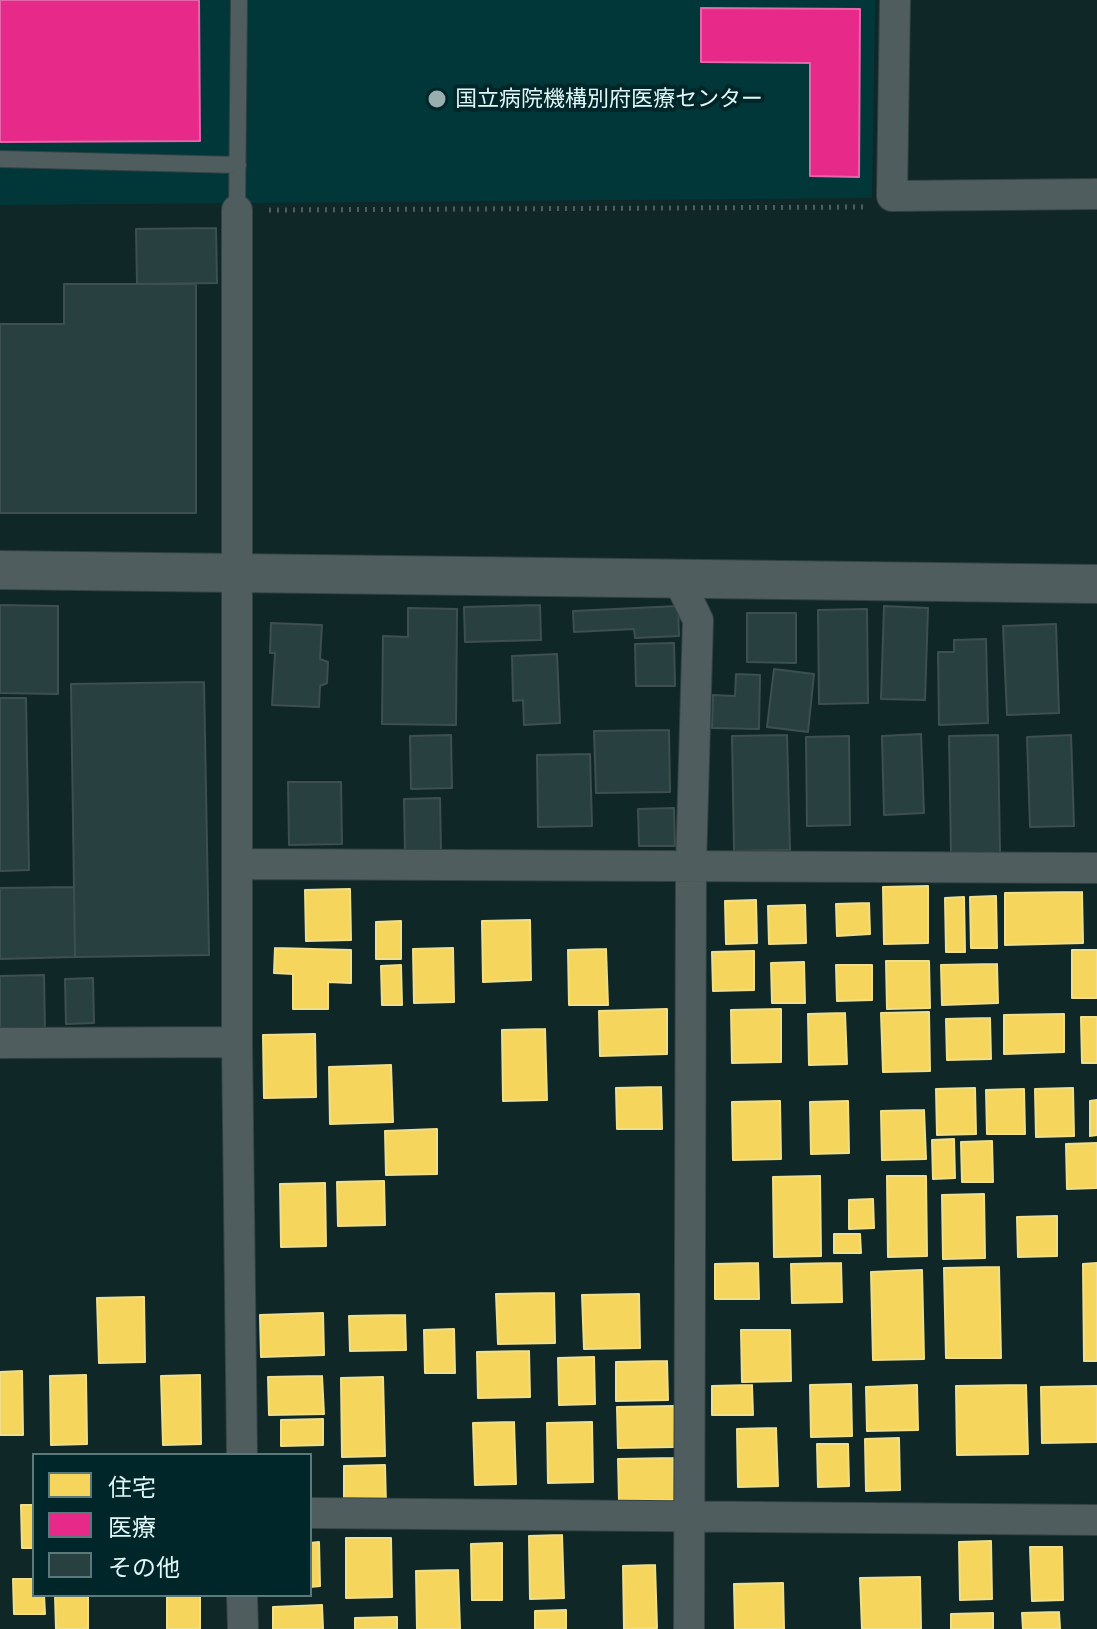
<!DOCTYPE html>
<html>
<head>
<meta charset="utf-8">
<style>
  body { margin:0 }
  #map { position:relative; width:1097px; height:1629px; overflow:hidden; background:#102728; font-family:Inter,"Noto Sans JP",sans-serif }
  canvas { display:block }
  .legend { position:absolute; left:32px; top:1453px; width:280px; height:144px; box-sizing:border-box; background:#002629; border:2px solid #5a797b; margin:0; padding:10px 14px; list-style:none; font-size:24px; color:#e1f6f7 }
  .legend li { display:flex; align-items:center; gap:16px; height:40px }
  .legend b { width:40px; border:2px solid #5a797b }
</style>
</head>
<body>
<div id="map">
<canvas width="1097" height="1629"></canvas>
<ul class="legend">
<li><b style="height:22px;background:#f6d55c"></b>住宅</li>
<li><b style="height:22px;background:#e7298a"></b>医療</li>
<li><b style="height:22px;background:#28403f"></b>その他</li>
</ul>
</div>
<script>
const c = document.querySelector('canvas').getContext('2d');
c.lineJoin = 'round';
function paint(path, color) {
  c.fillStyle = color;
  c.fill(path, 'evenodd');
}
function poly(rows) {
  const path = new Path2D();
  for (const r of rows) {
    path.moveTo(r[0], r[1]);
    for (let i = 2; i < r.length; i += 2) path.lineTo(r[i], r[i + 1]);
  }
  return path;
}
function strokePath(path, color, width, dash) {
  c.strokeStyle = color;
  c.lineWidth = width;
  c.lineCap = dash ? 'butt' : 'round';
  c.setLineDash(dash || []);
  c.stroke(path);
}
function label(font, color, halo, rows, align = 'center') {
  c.font = font + ' Inter,"Noto Sans JP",sans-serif';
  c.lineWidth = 8;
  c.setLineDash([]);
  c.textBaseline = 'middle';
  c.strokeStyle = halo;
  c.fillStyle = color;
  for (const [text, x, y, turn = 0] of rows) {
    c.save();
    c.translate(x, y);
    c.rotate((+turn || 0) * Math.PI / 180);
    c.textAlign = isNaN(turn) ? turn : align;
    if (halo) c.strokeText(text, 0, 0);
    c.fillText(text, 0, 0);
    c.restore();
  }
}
paint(poly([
  [0,0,875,0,872,198,0,205]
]), '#02373a');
const homes = poly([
  [928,886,928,943,884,944,883,887,928,886],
  [350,889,351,940,306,941,305,890,350,889],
  [1082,892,1083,943,1005,945,1005,893,1082,892],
  [996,896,997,948,971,948,970,897,996,896],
  [964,897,965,952,946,952,945,898,964,897],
  [756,900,757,943,726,944,725,901,756,900],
  [869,903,870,934,837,936,836,904,869,903],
  [805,905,806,943,769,944,768,906,805,905],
  [530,920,531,980,483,982,482,921,530,920],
  [401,921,401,959,376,959,376,922,401,921],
  [275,948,351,950,351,983,328,982,328,1009,293,1009,293,974,274,973,275,948],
  [453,948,454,1002,414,1003,413,949,453,948],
  [606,949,608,1005,569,1005,568,950,606,949],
  [1072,950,1097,950,1097,998,1072,998,1072,950],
  [754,951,754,990,713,991,712,952,754,951],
  [886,961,929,961,930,1008,887,1009,886,961],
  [804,962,805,1003,772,1003,771,963,804,962],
  [997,964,998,1003,942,1005,941,965,997,964],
  [401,965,402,1005,382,1005,381,966,401,965],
  [836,965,872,965,872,1000,837,1001,836,965],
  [667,1009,667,1054,600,1056,599,1011,667,1009],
  [781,1009,781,1062,732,1063,731,1010,781,1009],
  [929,1012,930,1071,883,1072,881,1013,929,1012],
  [845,1013,847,1064,809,1065,808,1014,845,1013],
  [1064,1014,1064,1052,1004,1054,1004,1015,1064,1014],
  [1081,1017,1097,1017,1097,1063,1082,1063,1081,1017],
  [990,1018,991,1059,947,1060,946,1019,990,1018],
  [545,1029,547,1100,503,1101,502,1030,545,1029],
  [315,1034,316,1097,264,1098,263,1035,315,1034],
  [391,1065,393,1122,330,1124,329,1067,391,1065],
  [661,1087,662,1129,617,1129,616,1088,661,1087],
  [975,1088,976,1134,937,1135,936,1089,975,1088],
  [1073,1088,1074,1136,1036,1137,1035,1089,1073,1088],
  [1024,1089,1025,1134,987,1134,986,1090,1024,1089],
  [1097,1100,1097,1135,1090,1136,1090,1101,1097,1100],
  [780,1101,781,1159,733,1160,732,1102,780,1101],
  [848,1101,849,1153,811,1154,810,1102,848,1101],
  [924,1110,926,1159,882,1160,881,1111,924,1110],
  [437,1129,437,1174,386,1175,385,1131,437,1129],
  [954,1139,955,1178,933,1179,932,1140,954,1139],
  [992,1141,993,1182,962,1182,961,1142,992,1141],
  [1097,1143,1097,1188,1067,1189,1066,1144,1097,1143],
  [820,1176,821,1256,774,1257,773,1177,820,1176],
  [887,1176,926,1176,927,1256,888,1257,887,1176],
  [384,1181,385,1225,338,1226,337,1182,384,1181],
  [325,1183,326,1246,281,1247,280,1184,325,1183],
  [984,1194,985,1258,943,1259,942,1195,984,1194],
  [873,1199,874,1228,849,1229,849,1200,873,1199],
  [1057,1216,1057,1256,1018,1257,1017,1217,1057,1216],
  [834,1234,860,1234,861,1253,834,1253,834,1234],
  [758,1263,759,1299,715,1299,715,1264,758,1263],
  [841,1263,842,1302,792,1303,791,1264,841,1263],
  [1097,1263,1097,1361,1084,1361,1083,1264,1097,1263],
  [999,1267,1001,1358,946,1358,944,1268,999,1267],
  [922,1270,924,1359,873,1360,871,1272,922,1270],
  [554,1293,555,1343,498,1344,496,1294,554,1293],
  [639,1294,640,1348,584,1349,582,1295,639,1294],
  [144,1297,145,1362,99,1363,97,1298,144,1297],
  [323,1313,324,1355,261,1357,260,1315,323,1313],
  [405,1315,406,1350,350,1351,349,1316,405,1315],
  [454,1329,455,1373,425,1373,424,1330,454,1329],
  [741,1330,790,1330,791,1381,742,1382,741,1330],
  [529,1351,530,1397,478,1398,477,1352,529,1351],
  [594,1357,595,1404,559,1405,558,1358,594,1357],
  [667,1361,668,1400,616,1401,616,1362,667,1361],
  [22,1371,23,1435,0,1435,0,1372,22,1371],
  [86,1375,87,1444,51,1445,50,1376,86,1375],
  [200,1375,201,1444,163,1445,161,1376,200,1375],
  [322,1376,324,1414,269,1415,268,1377,322,1376],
  [383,1377,385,1456,342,1457,341,1378,383,1377],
  [851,1384,852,1436,811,1437,810,1385,851,1384],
  [752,1385,753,1415,712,1415,712,1386,752,1385],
  [917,1385,918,1430,867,1431,866,1387,917,1385],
  [1026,1385,1028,1454,957,1455,956,1386,1026,1385],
  [1097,1386,1097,1442,1042,1443,1041,1387,1097,1386],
  [674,1406,674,1447,618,1448,617,1407,674,1406],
  [323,1419,323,1445,281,1446,281,1420,323,1419],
  [514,1422,516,1484,475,1485,473,1423,514,1422],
  [592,1422,593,1482,548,1483,547,1423,592,1422],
  [776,1428,778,1486,738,1487,737,1429,776,1428],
  [899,1438,900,1490,866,1491,865,1439,899,1438],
  [817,1444,848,1444,849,1486,818,1487,817,1444],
  [673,1458,674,1500,619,1501,618,1459,673,1458],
  [385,1465,386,1506,344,1507,344,1466,385,1465],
  [21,1505,34,1505,34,1548,22,1548,21,1505],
  [562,1535,564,1598,530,1599,529,1536,562,1535],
  [346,1538,391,1538,392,1597,346,1598,346,1538],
  [991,1541,992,1599,960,1600,959,1542,991,1541],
  [319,1542,320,1586,310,1587,310,1543,319,1542],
  [502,1543,502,1600,472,1600,471,1544,502,1543],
  [1030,1547,1062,1547,1063,1600,1032,1601,1030,1547],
  [655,1565,657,1628,624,1629,623,1566,655,1565],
  [458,1570,460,1629,417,1629,416,1571,458,1570],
  [920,1577,921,1629,862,1629,860,1578,920,1577],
  [13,1579,34,1579,34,1595,44,1595,45,1614,14,1614,13,1579],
  [783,1583,784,1629,735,1629,734,1584,783,1583],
  [55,1595,88,1595,88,1629,56,1629,55,1595],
  [167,1595,200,1595,200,1629,167,1629,167,1595],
  [322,1605,323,1629,273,1629,273,1607,322,1605],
  [566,1610,566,1629,535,1629,535,1611,566,1610],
  [1059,1612,1060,1629,1023,1629,1022,1613,1059,1612],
  [993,1613,993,1629,951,1629,951,1614,993,1613],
  [397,1617,397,1629,355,1629,355,1618,397,1617]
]);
paint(homes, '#f6d55c');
strokePath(homes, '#f0df8a', 2);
const health = poly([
  [0,0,199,0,200,141,0,142,0,0],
  [701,8,860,9,859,177,810,176,810,63,701,62,701,8]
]);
paint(health, '#e7298a');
strokePath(health, '#e566ab', 2);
const building = poly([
  [216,228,217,283,137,284,136,229,216,228],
  [64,284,196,284,196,513,0,513,0,324,64,324,64,284],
  [0,605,58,606,58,694,0,693,0,605],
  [540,605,541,640,465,642,464,607,540,605],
  [678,606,679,636,635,638,634,629,574,632,573,611,678,606],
  [884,606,928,608,925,700,881,699,884,606],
  [408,608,457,609,456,725,382,724,383,636,408,637,408,608],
  [867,609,868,703,819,704,818,610,867,609],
  [747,613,796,613,796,663,747,662,747,613],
  [271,623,322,625,320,659,328,662,327,683,320,686,319,707,272,705,275,653,270,653,271,623],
  [1056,624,1059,713,1007,715,1003,626,1056,624],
  [986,639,988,723,939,725,938,652,954,652,954,640,986,639],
  [674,643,675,686,636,686,635,644,674,643],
  [557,654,560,723,524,725,523,700,513,701,512,656,557,654],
  [774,669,814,674,808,732,767,727,774,669],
  [736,674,760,675,759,729,712,728,713,695,735,696,736,674],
  [204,682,209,955,75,957,71,684,204,682],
  [0,698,26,698,29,870,0,871,0,698],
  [669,730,670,792,596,793,594,731,669,730],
  [921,734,924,813,884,815,882,736,921,734],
  [451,735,452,788,411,789,410,736,451,735],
  [787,735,790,850,734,851,732,736,787,735],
  [998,735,1000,853,951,854,949,736,998,735],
  [1071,735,1074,826,1030,827,1027,737,1071,735],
  [849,736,850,825,807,826,806,737,849,736],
  [590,754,592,826,538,827,537,755,590,754],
  [288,782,341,782,342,844,289,845,288,782],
  [440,798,441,853,405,854,404,799,440,798],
  [674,808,675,846,639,846,638,809,674,808],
  [74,887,75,957,0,959,0,888,74,887],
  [44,975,45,1033,0,1033,0,976,44,975],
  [93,978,94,1023,66,1024,65,979,93,978]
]);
paint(building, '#28403f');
strokePath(building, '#3e4f4f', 2);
const service = poly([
  [0,159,238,165],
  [237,210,239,0]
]);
const minor = poly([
  [895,0,892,196,1097,194],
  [237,210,237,1042,242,1455],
  [677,577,698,620,691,865,689,1629],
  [238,864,1097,868],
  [0,1043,237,1042],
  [310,1513,1097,1520],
  [242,1595,243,1629]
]);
const tertiary = poly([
  [0,570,1097,584]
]);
strokePath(service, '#324243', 18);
strokePath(minor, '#324243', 32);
strokePath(tertiary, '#324243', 40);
strokePath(poly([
  [269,210,863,207]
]), '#505e5f', 5, [2, 6]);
strokePath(service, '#4f5d5e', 16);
strokePath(minor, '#4f5d5e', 30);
strokePath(tertiary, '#4f5d5e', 38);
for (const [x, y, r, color] of [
  [437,99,10,"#98aeaf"]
]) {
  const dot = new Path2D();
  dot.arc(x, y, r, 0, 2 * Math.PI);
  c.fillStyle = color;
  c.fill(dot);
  strokePath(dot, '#002629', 3);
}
label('22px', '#e1f6f7', '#002629', [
  ["国立病院機構別府医療センター",455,99]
], 'left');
</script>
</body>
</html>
